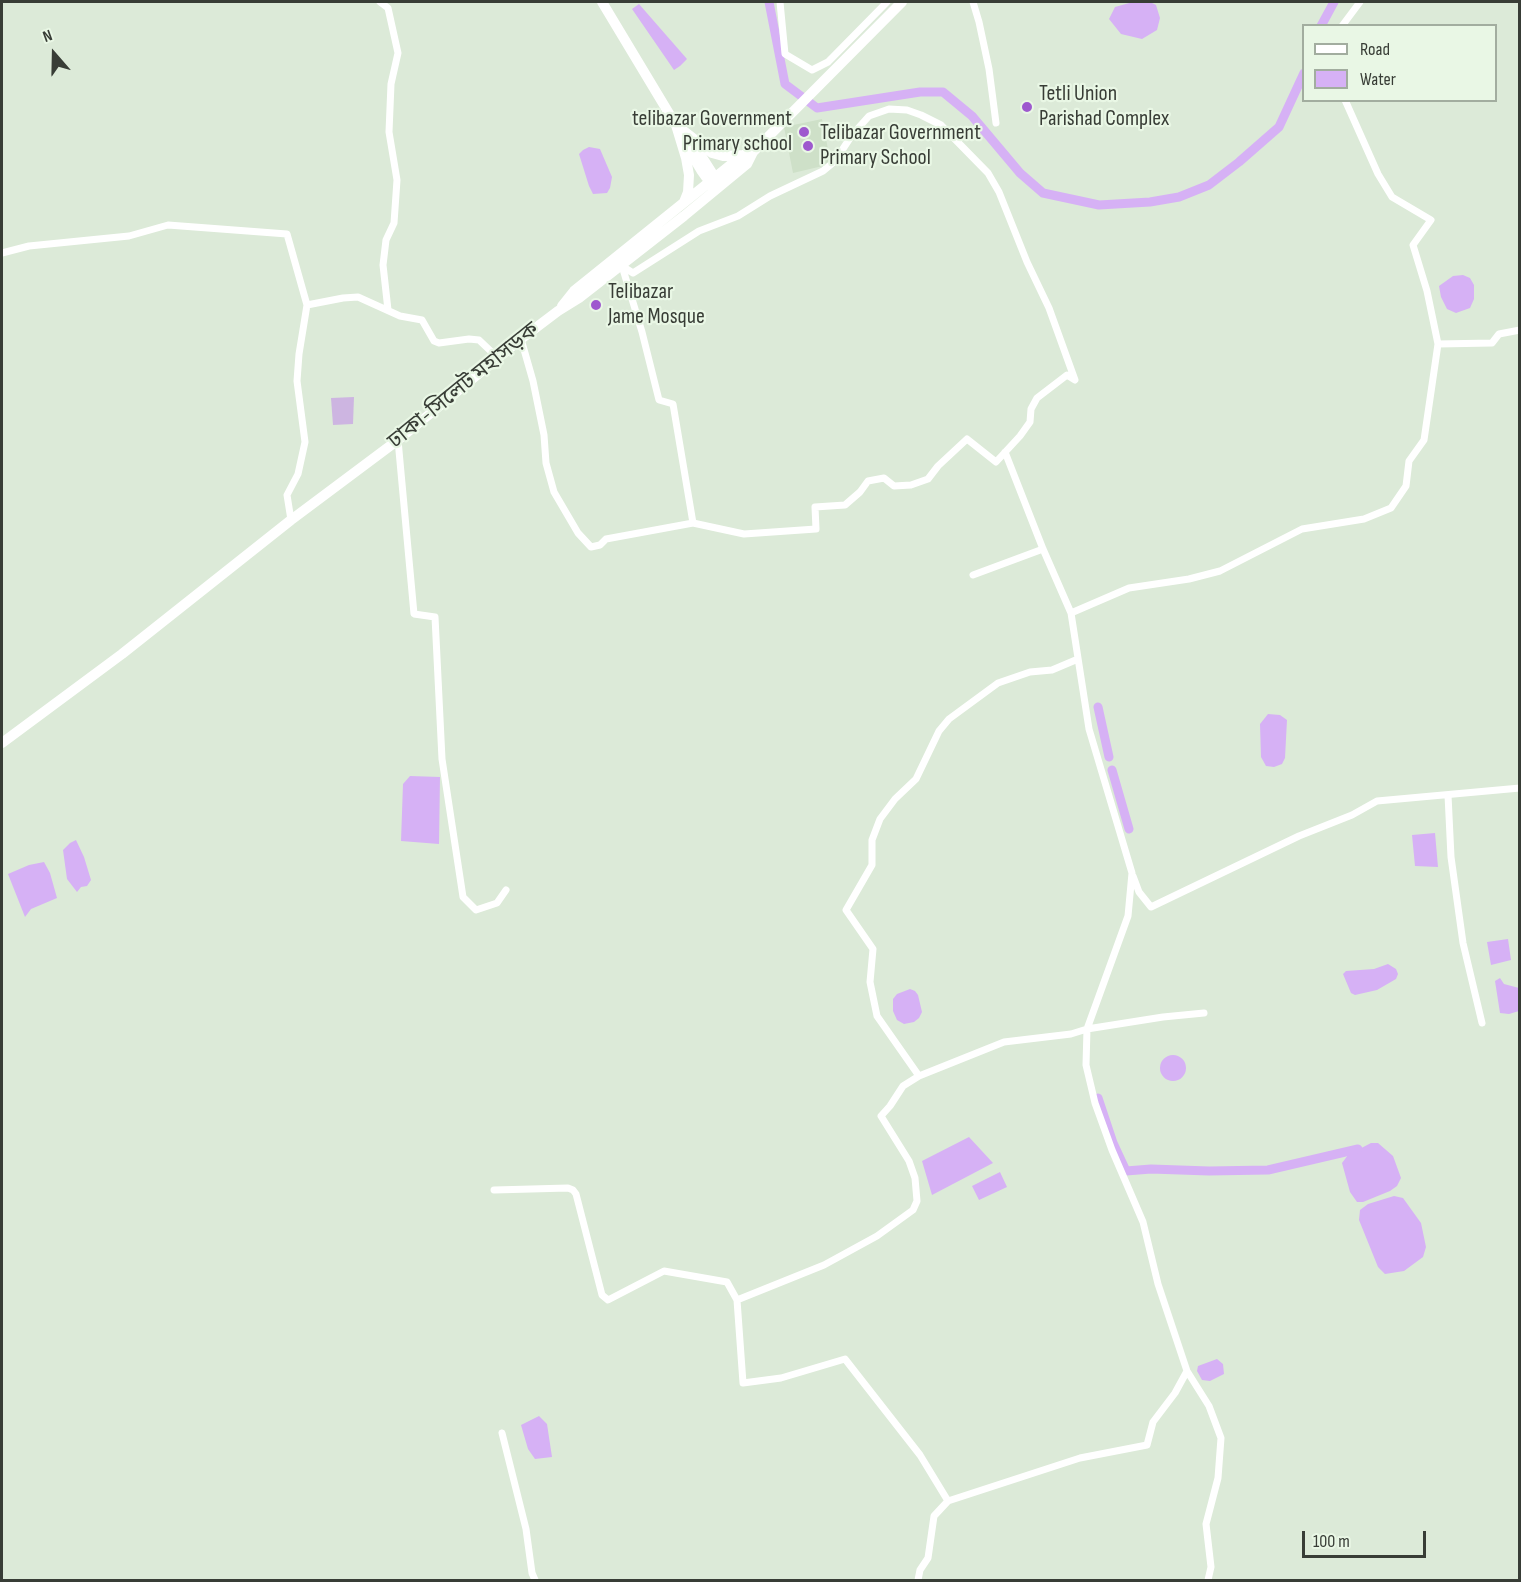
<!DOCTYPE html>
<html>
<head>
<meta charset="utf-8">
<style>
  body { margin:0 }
  #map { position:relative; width:1521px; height:1582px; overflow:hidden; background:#dcead8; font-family:"Sofia Sans Condensed",sans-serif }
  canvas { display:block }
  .frame { position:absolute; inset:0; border:3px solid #383d36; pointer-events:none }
  .legend { position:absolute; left:1302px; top:24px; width:195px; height:78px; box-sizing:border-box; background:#e9f7e5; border:2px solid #a2ad9f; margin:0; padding:8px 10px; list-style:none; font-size:18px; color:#383d36 }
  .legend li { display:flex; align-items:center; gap:12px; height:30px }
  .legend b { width:30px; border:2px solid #a2ad9f }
  .north { position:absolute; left:24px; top:24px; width:60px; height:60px; -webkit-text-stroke:4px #e9f7e5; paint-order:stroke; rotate:340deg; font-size:16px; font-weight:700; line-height:24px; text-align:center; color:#383d36 }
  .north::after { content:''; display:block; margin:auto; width:21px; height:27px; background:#383d36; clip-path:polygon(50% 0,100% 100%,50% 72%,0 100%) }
  .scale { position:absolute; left:1302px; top:1531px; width:124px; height:27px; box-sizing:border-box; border:3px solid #383d36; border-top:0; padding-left:8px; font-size:18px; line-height:21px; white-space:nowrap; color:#383d36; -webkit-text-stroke:4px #e9f7e5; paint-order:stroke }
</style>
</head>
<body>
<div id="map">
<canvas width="1521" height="1582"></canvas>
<div class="frame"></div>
<ul class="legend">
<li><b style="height:8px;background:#fff"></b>Road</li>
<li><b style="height:16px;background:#d6b1f5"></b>Water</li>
</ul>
<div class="north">N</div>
<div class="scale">100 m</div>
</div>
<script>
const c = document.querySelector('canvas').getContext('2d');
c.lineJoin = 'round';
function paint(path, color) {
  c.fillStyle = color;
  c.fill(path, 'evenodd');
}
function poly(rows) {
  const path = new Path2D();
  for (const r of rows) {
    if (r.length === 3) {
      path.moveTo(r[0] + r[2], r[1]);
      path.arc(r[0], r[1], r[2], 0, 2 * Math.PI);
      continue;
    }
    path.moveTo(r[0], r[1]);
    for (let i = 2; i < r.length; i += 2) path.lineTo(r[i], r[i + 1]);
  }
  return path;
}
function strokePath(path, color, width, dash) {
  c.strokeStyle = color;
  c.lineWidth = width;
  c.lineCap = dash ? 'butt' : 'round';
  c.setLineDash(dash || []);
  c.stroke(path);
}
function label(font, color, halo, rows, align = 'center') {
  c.font = font + ' "Sofia Sans Condensed","Noto Sans Bengali",sans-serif';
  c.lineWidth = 4.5;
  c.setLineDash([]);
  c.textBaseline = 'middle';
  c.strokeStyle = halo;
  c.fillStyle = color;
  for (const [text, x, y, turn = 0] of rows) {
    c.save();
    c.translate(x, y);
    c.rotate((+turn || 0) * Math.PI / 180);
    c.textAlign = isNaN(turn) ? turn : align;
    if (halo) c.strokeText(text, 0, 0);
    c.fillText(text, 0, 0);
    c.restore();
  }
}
paint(poly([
  [822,119,831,164,793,173,784,127]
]), '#cee0c8');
paint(poly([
  [354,397,353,424,333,425,331,398]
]), '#cdb5e1');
paint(poly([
  [1133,2,1150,2,1156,5,1160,18,1157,30,1142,39,1121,34,1109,19,1115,7],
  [639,4,687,59,680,66,674,70,632,9],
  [589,147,600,149,612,177,610,188,607,193,593,194,589,186,579,154,583,150],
  [1463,275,1470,278,1474,285,1474,299,1470,308,1456,313,1447,309,1441,297,1439,286,1453,276],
  [1268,714,1280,715,1287,720,1285,758,1282,764,1274,767,1266,766,1261,757,1260,724],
  [410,776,440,777,439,844,401,841,403,784],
  [1435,833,1438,867,1415,866,1412,835],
  [76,840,84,857,91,880,87,886,81,887,77,892,67,879,63,850,70,843],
  [44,862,50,873,57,898,31,909,25,917,8,874,29,865],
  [1508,939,1511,960,1491,965,1487,942],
  [1388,964,1396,969,1398,974,1396,979,1377,990,1355,995,1351,993,1343,974,1346,971,1374,969],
  [1500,978,1504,984,1519,988,1519,1011,1509,1014,1500,1013,1495,981],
  [910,989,915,991,918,995,922,1012,919,1018,914,1022,904,1024,897,1020,893,1011,893,999,897,994],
  [1173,1068,13],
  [969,1137,993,1163,932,1195,922,1161],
  [1371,1143,1378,1143,1393,1156,1401,1178,1397,1186,1390,1191,1363,1202,1357,1202,1350,1192,1342,1163,1348,1155],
  [1000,1172,1007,1187,979,1200,972,1186],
  [1394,1196,1403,1198,1421,1223,1426,1247,1423,1257,1404,1271,1385,1274,1378,1267,1359,1220,1360,1210,1368,1204],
  [1217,1359,1223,1364,1224,1374,1210,1381,1202,1380,1197,1371,1198,1366],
  [539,1416,547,1424,552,1457,535,1459,528,1449,521,1425]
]), '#d6b1f5');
strokePath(poly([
  [769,2,785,84,817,108,920,92,943,92,972,116,1020,173,1043,193,1099,205,1150,202,1179,197,1209,185,1239,162,1279,127,1304,73],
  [1321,26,1334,2],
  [1098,707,1109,757],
  [1112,770,1129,829],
  [1098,1098,1113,1143,1126,1171,1151,1169,1209,1171,1268,1170,1358,1149]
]), '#d6b1f5', 9);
strokePath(poly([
  [380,2,388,8,398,53,391,84,389,132,397,180,394,223,386,240,383,265,388,310],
  [780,2,785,54,812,70,828,62,887,2],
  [973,2,979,22,989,69,996,123],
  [1342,26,1360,2],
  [2,253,29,246,129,236,168,225,287,234,307,305,299,354,297,381,305,442,298,474,287,495,291,520],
  [622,266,642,332,659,400,673,404,693,523],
  [307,305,343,298,358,297,400,316,422,320,434,341,439,343,469,339,479,340,498,358],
  [521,339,533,381,544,435,546,463,554,492,578,533,591,547,600,545,606,539,693,523,744,534,816,529,815,507,845,505,860,492,868,481,884,478,894,486,911,485,928,479,938,466,967,439,996,462,1020,436,1030,422,1031,409,1037,398,1067,375,1075,380,1049,308,1027,262,999,192,988,173,941,125,921,115,907,110,889,109,869,116,852,135,835,161,823,171,770,196,738,216,699,231,633,273,622,266],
  [1438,344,1492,343,1499,334,1520,330],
  [398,440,414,614,435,617,442,759,463,897,476,910,497,903,506,890],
  [1005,452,1043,549,1071,613],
  [973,575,1043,549],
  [1448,795,1451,857,1463,943,1482,1023],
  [1133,876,1139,892,1151,907,1299,836,1352,815,1377,801,1520,788],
  [919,1076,877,1016,870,982,873,949,846,910,872,865,872,840,880,819,895,799,916,779,939,731,949,719,998,683,1030,672,1052,670,1078,659],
  [494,1190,568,1188,573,1190,576,1194,602,1295,608,1300,664,1271,727,1282,737,1300,743,1383,781,1378,845,1359,920,1455,948,1501],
  [737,1300,824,1265,877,1236,913,1210,917,1201,915,1178,909,1161,881,1116,890,1106,903,1086,919,1076,1004,1042,1071,1034,1087,1029,1163,1017,1204,1013],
  [1187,1371,1209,1406,1221,1438,1218,1478,1206,1524,1211,1567,1208,1580],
  [502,1433,526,1529,532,1573,535,1580],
  [918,1580,920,1570,928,1558,934,1516,948,1501,1080,1458,1147,1445,1153,1422,1175,1393,1187,1371,1158,1284,1143,1222,1112,1150,1095,1103,1086,1065,1087,1029,1128,916,1132,873,1089,729,1071,613,1129,588,1189,579,1220,571,1302,529,1364,519,1391,508,1406,486,1409,461,1424,440,1438,344,1427,291,1413,245,1431,220,1392,197,1378,174,1345,100]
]), '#fff', 7);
strokePath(poly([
  [602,2,676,125,685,138,693,143,712,173,712,187],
  [686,141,687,147,701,170,706,177,714,180]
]), '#fff', 10);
strokePath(poly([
  [676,125,686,158,689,175,688,192,684,202],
  [676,125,712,153,723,156,743,155],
  [562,306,574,291,743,155,753,152],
  [2,743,122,654,291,520,398,440,521,339,558,311,579,298,684,216,747,164,753,152,902,2]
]), '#fff', 10);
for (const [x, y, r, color] of [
  [1027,107,6,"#9e59ce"],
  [804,132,6,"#9e59ce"],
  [808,146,6,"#9e59ce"],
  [596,305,6,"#9e59ce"]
]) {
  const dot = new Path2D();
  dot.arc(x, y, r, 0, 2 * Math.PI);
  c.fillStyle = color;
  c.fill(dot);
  strokePath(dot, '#e9f7e5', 2);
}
label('22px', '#383d36', '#e9f7e5', [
  ["Tetli Union",1039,94],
  ["Parishad Complex",1039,119],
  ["telibazar Government",792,119,"right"],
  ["Primary school",792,144,"right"],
  ["Telibazar Government",820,133],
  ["Primary School",820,158],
  ["Telibazar",608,292],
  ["Jame Mosque",608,317]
], 'left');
label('22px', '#383d36', '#e9f7e5', [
  ["ঢাকা-সিলেট মহাসড়ক",464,386,-39]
]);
</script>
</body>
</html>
